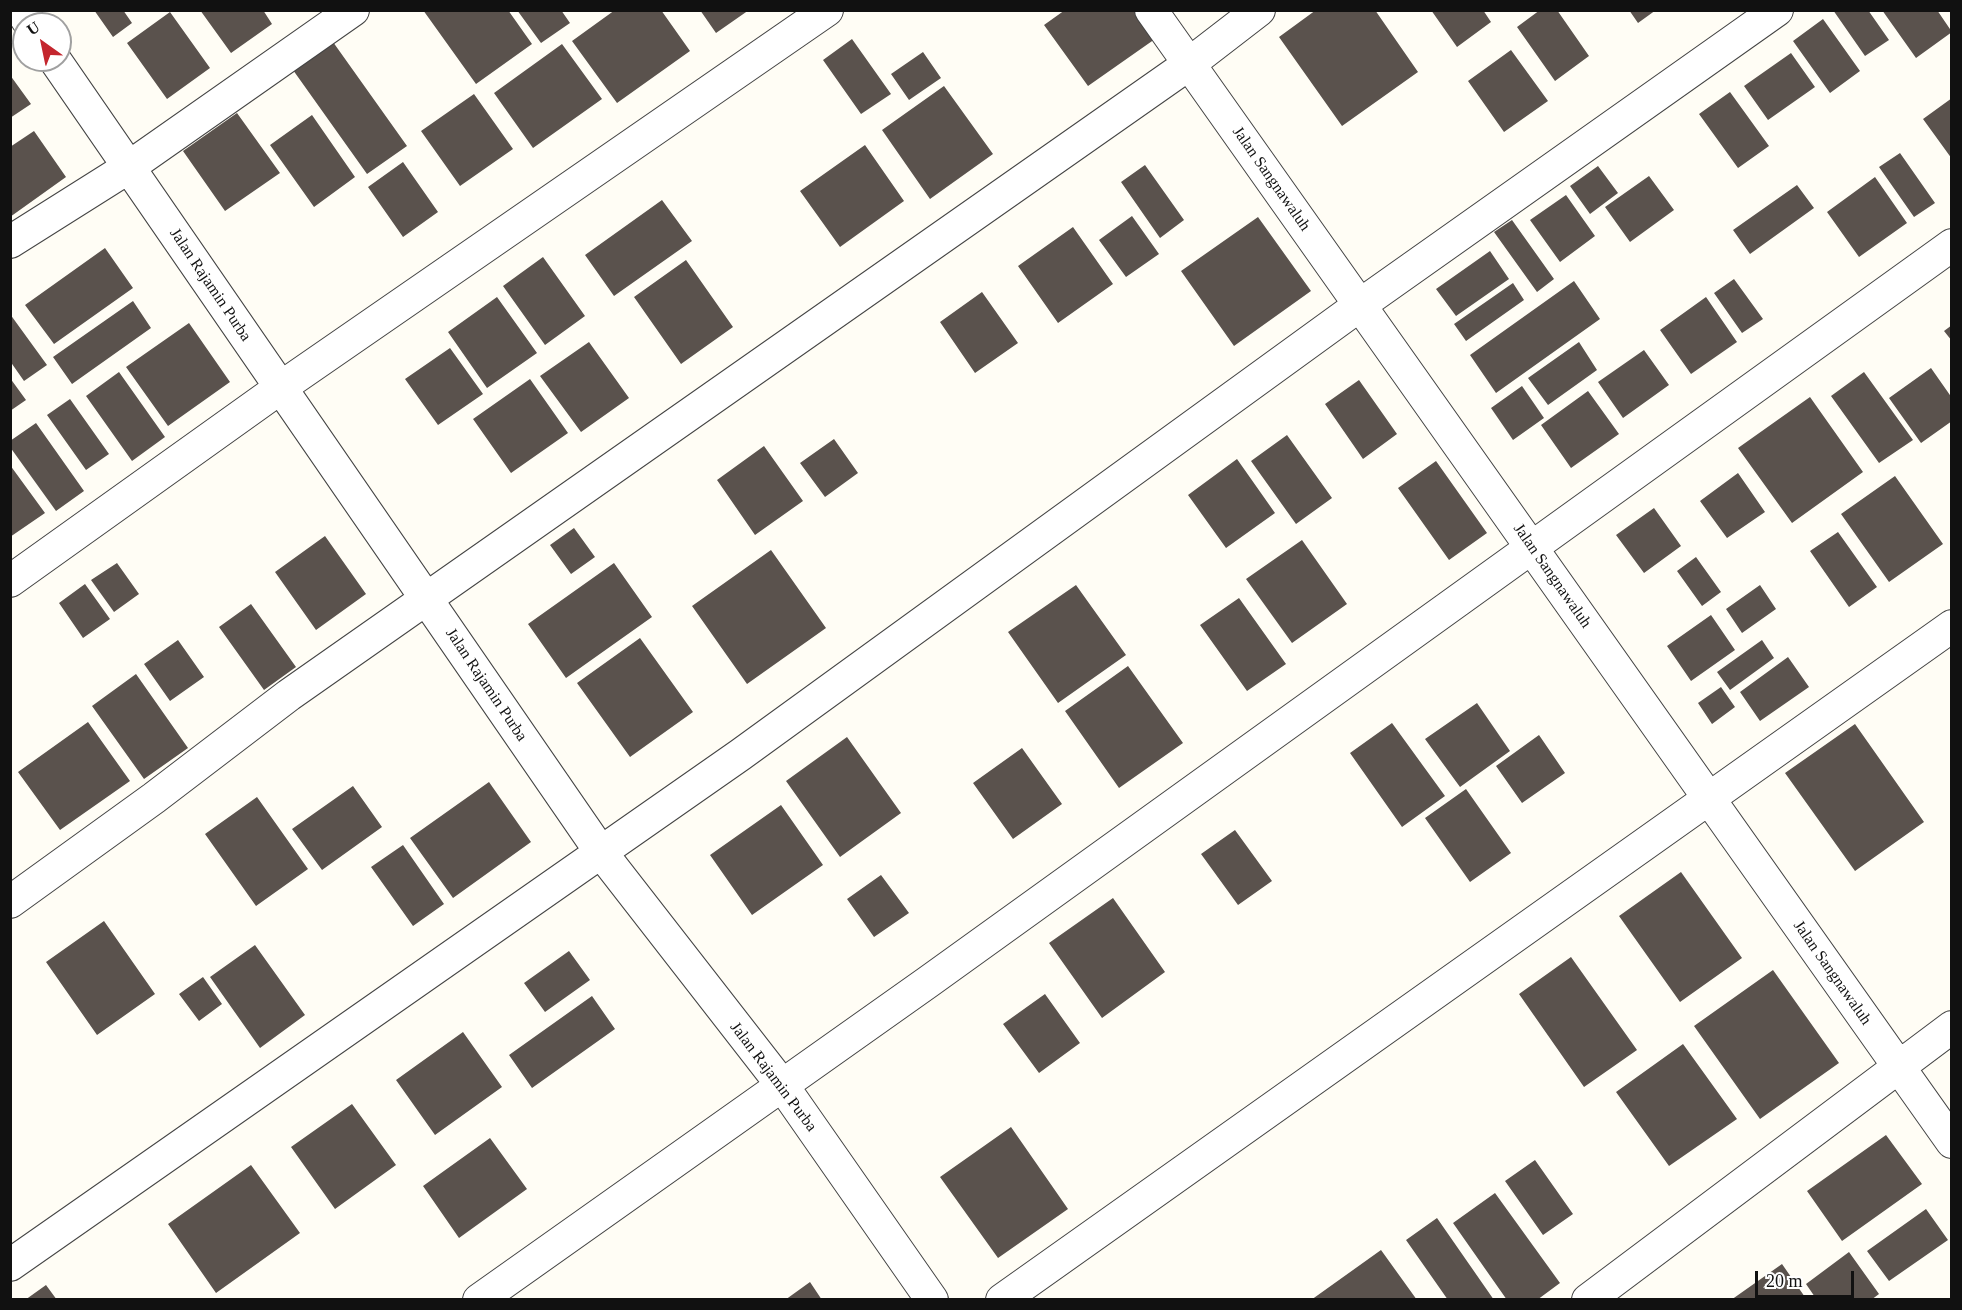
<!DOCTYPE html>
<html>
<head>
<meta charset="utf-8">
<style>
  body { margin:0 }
  #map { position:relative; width:1962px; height:1310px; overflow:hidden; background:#fffdf5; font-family:Georgia,serif }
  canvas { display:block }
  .frame { position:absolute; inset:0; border:12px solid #111; pointer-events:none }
  .north { position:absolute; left:12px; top:12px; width:60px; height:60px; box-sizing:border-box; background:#fff; border:2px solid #a0a0a0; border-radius:50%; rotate:327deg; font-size:16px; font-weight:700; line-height:24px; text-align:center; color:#111 }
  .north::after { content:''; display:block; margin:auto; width:21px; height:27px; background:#c4262e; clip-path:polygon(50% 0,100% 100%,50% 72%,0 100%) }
  .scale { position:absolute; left:1755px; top:1271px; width:99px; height:27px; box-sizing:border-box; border:3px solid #111; border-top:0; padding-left:8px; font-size:18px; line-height:21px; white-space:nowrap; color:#111; -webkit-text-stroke:4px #fff; paint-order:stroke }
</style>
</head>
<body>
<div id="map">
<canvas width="1962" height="1310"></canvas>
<div class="frame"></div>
<div class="north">U</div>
<div class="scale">20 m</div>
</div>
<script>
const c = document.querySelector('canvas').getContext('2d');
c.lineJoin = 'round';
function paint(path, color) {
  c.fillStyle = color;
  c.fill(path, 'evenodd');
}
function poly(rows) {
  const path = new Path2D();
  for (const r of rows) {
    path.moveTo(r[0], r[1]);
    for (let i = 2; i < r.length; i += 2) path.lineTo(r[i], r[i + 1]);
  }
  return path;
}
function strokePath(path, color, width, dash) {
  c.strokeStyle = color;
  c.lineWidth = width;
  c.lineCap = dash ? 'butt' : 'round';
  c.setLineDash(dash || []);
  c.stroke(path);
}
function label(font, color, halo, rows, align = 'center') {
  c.font = font + ' Georgia,serif';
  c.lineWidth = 6;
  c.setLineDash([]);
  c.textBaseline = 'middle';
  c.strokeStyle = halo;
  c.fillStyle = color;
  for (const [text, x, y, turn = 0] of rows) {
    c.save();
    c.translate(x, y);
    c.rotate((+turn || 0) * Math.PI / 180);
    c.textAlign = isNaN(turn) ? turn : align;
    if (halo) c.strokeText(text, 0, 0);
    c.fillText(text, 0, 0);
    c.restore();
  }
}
paint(poly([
  [94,10,123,10,132,23,113,37],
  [200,10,263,10,272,24,231,53],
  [423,10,508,10,532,44,476,84],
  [517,10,561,10,570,23,541,43],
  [615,10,661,10,690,51,617,103,572,41],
  [700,10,749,10,716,33],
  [1065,10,1135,10,1155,39,1088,86,1044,25],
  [1316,10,1375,10,1418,72,1342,126,1279,37],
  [1431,10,1483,10,1491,22,1457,47],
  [1540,10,1557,10,1589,56,1555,81,1517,27],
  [1629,10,1656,10,1638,23],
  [1833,10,1868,10,1889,40,1865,56],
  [1882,10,1937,10,1952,32,1916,58],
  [170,12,210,68,167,99,127,43],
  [1823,19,1860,71,1830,93,1793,41],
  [852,39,891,94,861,114,823,60],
  [333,42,407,146,367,174,293,70],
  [562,44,602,99,533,148,494,93],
  [1511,50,1548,101,1504,132,1468,81],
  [923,52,941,78,909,100,891,74],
  [1791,53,1815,87,1768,120,1744,86],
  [10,75,31,104,10,118],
  [944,86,993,154,930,199,882,130],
  [1730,92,1769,146,1738,168,1699,114],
  [474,94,513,149,460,186,421,131],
  [1952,98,1952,159,1923,119],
  [237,113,280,173,225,211,183,151],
  [312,115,355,177,314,207,270,145],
  [34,131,66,177,10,217,10,147],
  [865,145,904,201,840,247,800,191],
  [1900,153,1935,203,1914,217,1879,167],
  [403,162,438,212,403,237,368,187],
  [1145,165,1184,220,1160,238,1121,182],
  [1598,166,1618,193,1590,214,1570,186],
  [1649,176,1674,210,1630,242,1605,207],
  [1875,177,1907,223,1859,257,1827,212],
  [1797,185,1814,208,1750,254,1733,230],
  [1566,195,1595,236,1560,262,1530,220],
  [662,200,692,241,614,296,585,255],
  [1132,216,1159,254,1126,277,1099,240],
  [1258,217,1311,291,1234,346,1181,271],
  [1512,220,1554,279,1537,292,1494,232],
  [1073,227,1113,284,1058,323,1018,266],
  [105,248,133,288,54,344,25,305],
  [1490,251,1509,279,1456,316,1436,289],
  [543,257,585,316,545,345,503,286],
  [686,260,733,327,681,364,634,297],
  [1734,279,1763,319,1742,333,1714,293],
  [1574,281,1600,319,1496,393,1470,355],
  [1513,283,1524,300,1466,341,1454,324],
  [982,292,1018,343,975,373,940,322],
  [497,297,537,353,487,388,448,332],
  [1706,297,1737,342,1691,374,1660,330],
  [133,301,151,328,72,384,53,357],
  [10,314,47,365,24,381,10,361],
  [189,323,230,382,168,426,126,367],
  [1952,325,1952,341,1944,331],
  [589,342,629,398,581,432,540,376],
  [1579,342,1597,370,1548,405,1528,378],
  [450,348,483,394,438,425,405,379],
  [1644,350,1669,385,1623,418,1598,382],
  [1931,368,1952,398,1952,421,1921,443,1889,398],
  [119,372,165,437,132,461,86,396],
  [1864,372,1913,440,1879,463,1831,396],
  [10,378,26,400,10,411],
  [530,379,568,433,511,473,473,419],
  [1359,380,1397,434,1363,459,1325,404],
  [1522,386,1544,418,1513,440,1491,408],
  [1588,391,1619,434,1571,468,1541,425],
  [1810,397,1863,472,1792,523,1738,448],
  [70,399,109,454,86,470,47,415],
  [36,423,84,491,56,511,10,447,10,441],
  [1287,435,1332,498,1296,524,1251,461],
  [834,439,858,473,825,497,800,463],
  [764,446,803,501,755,535,717,480],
  [1237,459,1275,513,1226,548,1188,495],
  [1436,461,1487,533,1449,560,1398,488],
  [10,465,45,513,10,537],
  [1738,473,1765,512,1727,538,1700,501],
  [1895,476,1943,544,1889,582,1841,514],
  [1654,508,1681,546,1644,573,1616,535],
  [574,528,595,557,571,574,550,545],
  [1838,532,1877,587,1849,607,1810,551],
  [325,536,366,594,316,630,275,572],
  [1302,540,1347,604,1292,643,1246,579],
  [771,550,826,628,747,684,692,606],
  [1696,557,1721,592,1702,606,1677,571],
  [117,563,139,594,114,612,91,580],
  [614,563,652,617,566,678,528,624],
  [85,584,110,619,83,638,59,603],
  [1076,585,1126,655,1058,703,1008,632],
  [1760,585,1776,609,1742,633,1726,609],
  [1239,598,1286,664,1247,691,1200,625],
  [251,604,296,667,264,690,219,627],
  [1711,615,1735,650,1691,681,1667,646],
  [640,638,693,712,630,757,577,683],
  [178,640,204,677,170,701,144,664],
  [1762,640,1774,658,1730,690,1717,672],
  [1788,657,1809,687,1760,721,1740,692],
  [1128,666,1183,743,1119,788,1065,711],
  [136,674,188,748,144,779,92,706],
  [1721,687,1735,707,1712,724,1698,703],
  [1477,703,1510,751,1460,787,1425,739],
  [88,722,130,781,60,830,18,772],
  [1392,723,1445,796,1402,827,1350,753],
  [1855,724,1924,822,1855,871,1785,773],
  [1539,735,1565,773,1522,803,1496,766],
  [847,737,901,813,840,857,786,781],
  [1022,748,1062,804,1013,839,973,783],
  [489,782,531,842,453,898,410,838],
  [353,786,382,827,322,870,292,829],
  [1466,789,1511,853,1470,882,1425,818],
  [257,797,308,869,256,906,205,834],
  [781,805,823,865,752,915,710,855],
  [1235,830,1272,881,1238,905,1201,854],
  [403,845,444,904,413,926,371,867],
  [1681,872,1742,958,1680,1002,1619,916],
  [881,875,909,913,874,937,847,899],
  [1113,898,1165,972,1102,1018,1049,943],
  [104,921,155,994,97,1035,46,962],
  [255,945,305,1015,260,1048,210,977],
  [569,951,590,980,545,1012,524,983],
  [1571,957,1637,1050,1584,1087,1519,994],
  [1773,970,1839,1063,1760,1119,1694,1026],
  [203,977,222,1004,199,1021,179,994],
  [1045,994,1080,1043,1039,1073,1003,1024],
  [592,996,615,1029,532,1088,509,1055],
  [463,1032,502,1087,435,1135,396,1080],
  [1683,1044,1737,1119,1669,1166,1616,1092],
  [352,1104,396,1165,335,1209,291,1147],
  [1011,1127,1068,1209,998,1258,940,1177],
  [1886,1135,1922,1184,1842,1241,1807,1191],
  [490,1138,527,1189,459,1238,423,1186],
  [1535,1160,1573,1214,1543,1235,1505,1181],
  [251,1165,300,1233,216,1293,168,1224],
  [1495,1193,1560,1283,1537,1300,1507,1300,1453,1223],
  [1926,1209,1948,1240,1889,1281,1867,1251],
  [1437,1218,1494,1300,1448,1300,1406,1240],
  [1381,1250,1417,1300,1311,1300],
  [1849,1252,1879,1294,1871,1300,1817,1300,1806,1284],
  [1782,1264,1807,1300,1731,1300],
  [810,1282,822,1300,785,1300],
  [46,1285,57,1300,25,1300]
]), '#5a524d');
const minor = poly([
  [21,10,30,24],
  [1151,10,1952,1142],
  [55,60,600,851,782,1085,932,1300],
  [10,242,129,167,353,10],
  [10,581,280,388,827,10],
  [10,902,154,798,289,695,1189,64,1259,10],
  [10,1265,740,755,1360,305,1777,10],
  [479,1300,928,982,1952,245],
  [1002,1300,1952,626],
  [1588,1300,1952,1027]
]);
strokePath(minor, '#444', 34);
strokePath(minor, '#fff', 32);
label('16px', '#111', '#fff', [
  ["Jalan Sangnawaluh",1271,179,55],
  ["Jalan Rajamin Purba",210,285,56],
  ["Jalan Sangnawaluh",1552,576,55],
  ["Jalan Rajamin Purba",486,685,56],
  ["Jalan Sangnawaluh",1832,973,55],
  ["Jalan Rajamin Purba",773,1077,53]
]);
</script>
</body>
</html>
